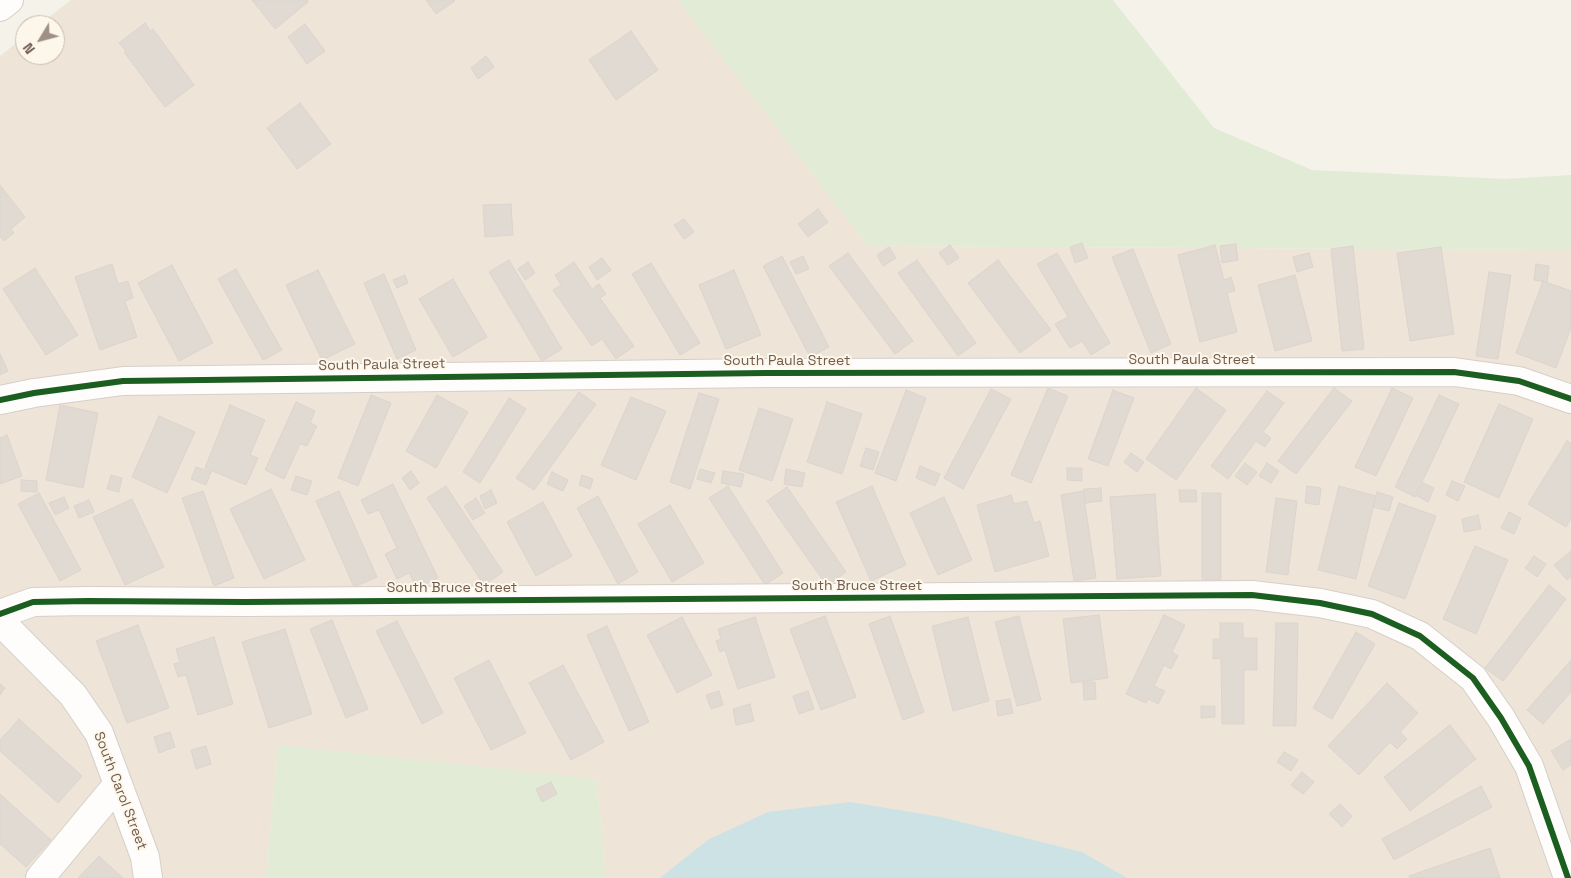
<!DOCTYPE html>
<html>
<head>
<meta charset="utf-8">
<style>
  body { margin:0 }
  #map { position:relative; width:1571px; height:878px; overflow:hidden; background:#f5f2ea; font-family:"Space Grotesk",sans-serif }
  canvas { display:block }
  .north { position:absolute; left:15px; top:15px; width:50px; height:50px; box-sizing:border-box; background:#fdf7eb; border:1px solid #c5b9ac; border-radius:50%; rotate:233deg; font-size:14px; font-weight:700; line-height:20px; text-align:center; color:#715b4d }
  .north::after { content:''; display:block; margin:auto; width:18px; height:22px; background:#9f9084; clip-path:polygon(50% 0,100% 100%,50% 72%,0 100%) }
</style>
</head>
<body>
<div id="map">
<canvas width="1571" height="878"></canvas>
<div class="north">N</div>
</div>
<script>
const c = document.querySelector('canvas').getContext('2d');
c.lineJoin = 'round';
function paint(path, color) {
  c.fillStyle = color;
  c.fill(path, 'evenodd');
}
function poly(rows) {
  const path = new Path2D();
  for (const r of rows) {
    path.moveTo(r[0], r[1]);
    for (let i = 2; i < r.length; i += 2) path.lineTo(r[i], r[i + 1]);
  }
  return path;
}
function strokePath(path, color, width, dash) {
  c.strokeStyle = color;
  c.lineWidth = width;
  c.lineCap = dash ? 'butt' : 'round';
  c.setLineDash(dash || []);
  c.stroke(path);
}
function label(font, color, halo, rows, align = 'center') {
  c.font = font + ' "Space Grotesk",sans-serif';
  c.lineWidth = 4;
  c.setLineDash([]);
  c.textBaseline = 'middle';
  c.strokeStyle = halo;
  c.fillStyle = color;
  for (const [text, x, y, turn = 0] of rows) {
    c.save();
    c.translate(x, y);
    c.rotate((+turn || 0) * Math.PI / 180);
    c.textAlign = isNaN(turn) ? turn : align;
    if (halo) c.strokeText(text, 0, 0);
    c.fillText(text, 0, 0);
    c.restore();
  }
}
paint(poly([
  [71,0,678,0,868,246,1571,250,1571,878,606,878,597,779,278,746,266,878,0,878,0,56,25,36,25,55,55,55,55,25,39,25]
]), '#eee5d8');
paint(poly([
  [678,0,1113,0,1214,128,1312,170,1505,179,1571,175,1571,250,868,246],
  [278,745,597,779,606,878,266,878]
]), '#e2ebd6');
paint(poly([
  [850,802,941,817,1082,852,1127,878,660,878,709,839,768,812]
]), '#cde2e4');
const building = poly([
  [252,0,307,0,308,2,275,29,252,0],
  [426,0,454,0,455,1,436,14,426,0],
  [145,23,150,31,153,29,194,85,165,107,124,52,126,51,119,43,145,23],
  [305,24,325,51,307,64,288,37,305,24],
  [631,31,658,70,616,100,589,60,631,31],
  [486,56,494,67,478,79,471,68,486,56],
  [300,103,331,144,297,169,267,128,300,103],
  [0,185,25,217,11,229,14,233,4,241,0,236,0,185],
  [511,204,513,235,485,237,483,205,511,204],
  [818,209,828,222,808,237,798,224,818,209],
  [684,219,694,232,684,239,674,225,684,219],
  [1082,243,1088,258,1075,263,1070,247,1082,243],
  [1236,244,1238,260,1222,263,1220,246,1236,244],
  [950,245,959,258,948,265,939,253,950,245],
  [1215,245,1224,280,1231,277,1235,291,1227,293,1237,332,1200,342,1178,255,1215,245],
  [1353,246,1364,349,1342,351,1331,249,1353,246],
  [889,247,896,258,883,266,877,255,889,247],
  [1441,247,1454,334,1410,341,1397,253,1441,247],
  [1133,249,1171,344,1151,353,1112,257,1133,249],
  [848,253,913,341,895,354,829,266,848,253],
  [1057,253,1110,343,1091,355,1082,341,1070,348,1055,324,1068,317,1037,264,1057,253],
  [1309,253,1313,267,1297,272,1293,257,1309,253],
  [782,256,829,347,810,357,763,266,782,256],
  [803,256,809,269,796,274,790,262,803,256],
  [602,258,611,270,597,280,589,267,602,258],
  [509,260,562,349,542,361,489,272,509,260],
  [917,260,976,343,958,356,898,273,917,260],
  [998,260,1051,330,1020,353,968,283,998,260],
  [528,262,535,273,525,280,518,269,528,262],
  [574,262,592,289,599,284,606,294,600,298,634,346,616,359,602,339,592,346,553,290,561,285,555,275,574,262],
  [651,263,700,343,680,355,632,274,651,263],
  [112,264,118,284,128,281,133,298,125,301,137,337,100,350,75,277,112,264],
  [1536,264,1549,266,1547,282,1534,280,1536,264],
  [172,265,213,343,179,361,138,283,172,265],
  [35,268,78,335,46,355,3,289,35,268],
  [236,269,282,350,263,360,218,279,236,269],
  [318,270,355,344,322,360,286,285,318,270],
  [734,270,761,335,726,349,699,285,734,270],
  [1489,272,1511,275,1498,359,1476,356,1489,272],
  [384,274,416,350,397,359,364,283,384,274],
  [405,275,408,283,397,288,393,280,405,275],
  [1295,275,1312,341,1275,351,1258,285,1295,275],
  [453,279,487,337,453,357,419,299,453,279],
  [1543,281,1571,291,1571,328,1556,368,1516,353,1543,281],
  [0,354,8,371,0,375,0,354],
  [1048,388,1068,396,1031,483,1011,475,1048,388],
  [1196,388,1226,410,1176,480,1146,459,1196,388],
  [1334,388,1352,401,1296,474,1278,461,1334,388],
  [1392,388,1413,398,1376,476,1355,467,1392,388],
  [991,389,1011,399,963,489,944,478,991,389],
  [906,390,926,398,896,481,875,473,906,390],
  [1113,390,1134,398,1108,466,1088,459,1113,390],
  [1267,391,1284,403,1263,432,1271,438,1265,447,1256,441,1228,479,1211,466,1267,391],
  [579,392,596,404,534,490,516,478,579,392],
  [699,393,719,399,690,489,670,482,699,393],
  [371,395,391,403,358,486,338,478,371,395],
  [437,395,468,412,436,468,406,451,437,395],
  [1439,395,1459,404,1415,497,1395,487,1439,395],
  [631,397,666,411,636,480,601,465,631,397],
  [509,398,526,409,480,483,463,472,509,398],
  [296,402,315,411,310,423,317,426,307,446,300,444,284,479,265,470,296,402],
  [827,402,862,414,842,474,807,462,827,402],
  [1499,404,1533,419,1499,498,1464,482,1499,404],
  [60,405,98,413,83,488,46,480,60,405],
  [230,405,265,420,250,455,258,458,246,485,205,468,230,405],
  [759,408,793,419,772,481,739,470,759,408],
  [159,416,195,432,167,493,132,477,159,416],
  [7,435,22,476,0,484,0,438,7,435],
  [1567,441,1571,443,1571,519,1566,527,1528,504,1567,441],
  [866,448,879,452,873,470,860,466,866,448],
  [1131,453,1144,462,1137,472,1124,462,1131,453],
  [1245,463,1257,472,1247,485,1235,476,1245,463],
  [1267,463,1279,471,1271,483,1259,476,1267,463],
  [920,466,940,474,935,486,916,478,920,466],
  [196,467,211,472,206,485,191,479,196,467],
  [1067,468,1082,468,1082,481,1067,480,1067,468],
  [700,469,715,473,711,483,697,479,700,469],
  [786,469,805,473,802,487,784,484,786,469],
  [411,471,419,483,410,490,402,478,411,471],
  [723,471,744,474,741,487,721,483,723,471],
  [552,472,568,480,563,491,547,484,552,472],
  [111,475,122,478,119,492,107,489,111,475],
  [582,475,593,479,590,489,579,485,582,475],
  [296,476,312,481,307,495,291,490,296,476],
  [21,480,37,481,37,492,21,491,21,480],
  [1452,481,1465,486,1458,501,1446,495,1452,481],
  [1423,483,1434,488,1428,502,1417,496,1423,483],
  [393,484,438,578,417,588,409,573,397,579,385,554,397,548,379,510,368,514,361,500,393,484],
  [446,486,503,572,484,585,427,498,446,486],
  [728,486,783,573,765,585,709,498,728,486],
  [872,486,906,565,871,581,836,502,872,486],
  [1307,486,1321,488,1319,505,1305,503,1307,486],
  [1339,486,1376,496,1356,579,1318,570,1339,486],
  [787,487,846,572,827,586,767,501,787,487],
  [1101,488,1102,501,1085,503,1084,489,1101,488],
  [271,489,305,560,264,579,230,509,271,489],
  [491,490,497,503,485,509,480,496,491,490],
  [1179,490,1196,490,1197,502,1180,502,1179,490],
  [203,491,234,578,214,586,182,498,203,491],
  [339,491,377,577,354,587,316,501,339,491],
  [1083,491,1096,578,1074,581,1061,495,1083,491],
  [1377,492,1393,497,1389,511,1373,507,1377,492],
  [39,493,81,570,60,581,18,504,39,493],
  [1202,493,1221,493,1221,580,1202,580,1202,493],
  [1155,494,1161,576,1117,579,1110,497,1155,494],
  [1011,495,1014,504,1027,501,1034,523,1040,521,1049,556,995,572,977,505,1011,495],
  [598,496,638,572,618,584,577,508,598,496],
  [64,497,69,508,55,515,49,503,64,497],
  [944,497,972,560,938,575,910,513,944,497],
  [476,498,485,513,473,520,464,506,476,498],
  [1276,498,1297,501,1288,575,1266,572,1276,498],
  [132,499,164,567,125,585,93,517,132,499],
  [89,500,94,512,79,518,74,506,89,500],
  [543,502,572,556,536,576,507,522,543,502],
  [1399,503,1436,516,1405,599,1368,586,1399,503],
  [670,505,704,563,672,582,638,524,670,505],
  [1509,512,1521,518,1514,534,1501,528,1509,512],
  [1478,515,1481,529,1464,532,1462,519,1478,515],
  [1475,546,1508,560,1476,634,1443,619,1475,546],
  [1571,551,1571,577,1567,580,1554,565,1571,551],
  [1534,556,1546,564,1537,577,1525,568,1534,556],
  [1549,585,1566,599,1503,681,1485,668,1549,585],
  [1099,615,1108,678,1071,683,1063,619,1099,615],
  [1164,615,1185,625,1172,652,1178,656,1171,669,1164,665,1154,686,1165,691,1158,704,1148,699,1146,703,1126,694,1164,615],
  [825,616,856,697,821,710,790,629,825,616],
  [890,616,924,712,903,720,869,624,890,616],
  [1019,616,1041,700,1017,706,995,622,1019,616],
  [682,617,712,675,677,693,647,635,682,617],
  [755,617,775,677,738,689,725,650,720,652,716,641,721,639,718,629,755,617],
  [968,617,989,701,953,711,932,626,968,617],
  [332,620,368,709,346,718,310,629,332,620],
  [397,621,443,713,422,724,376,631,397,621],
  [1220,623,1243,623,1243,638,1257,638,1257,670,1244,670,1244,724,1222,724,1221,658,1213,659,1213,639,1220,639,1220,623],
  [1276,623,1298,623,1296,726,1273,726,1276,623],
  [138,625,169,708,127,723,96,641,138,625],
  [607,626,649,722,629,731,587,635,607,626],
  [285,629,312,714,269,728,242,642,285,629],
  [1356,632,1375,644,1332,719,1313,708,1356,632],
  [214,637,233,704,198,715,186,675,178,677,174,664,180,662,176,649,214,637],
  [489,660,526,733,491,750,454,678,489,660],
  [1571,660,1571,692,1543,724,1527,710,1571,660],
  [563,665,604,742,571,760,529,683,563,665],
  [1083,682,1095,682,1096,699,1084,700,1083,682],
  [1387,683,1418,713,1400,732,1407,739,1397,749,1390,742,1359,775,1328,746,1387,683],
  [0,684,5,688,0,695,0,684],
  [719,691,723,705,711,709,706,695,719,691],
  [808,691,814,709,799,714,793,696,808,691],
  [1010,699,1013,713,998,716,996,701,1010,699],
  [750,704,754,721,736,725,733,709,750,704],
  [1201,706,1215,706,1215,717,1201,718,1201,706],
  [19,719,82,776,58,803,0,751,0,740,19,719],
  [1450,725,1476,759,1410,811,1384,777,1450,725],
  [170,732,175,747,159,753,154,737,170,732],
  [1571,739,1571,765,1563,770,1551,751,1571,739],
  [206,746,211,764,196,769,191,750,206,746],
  [1284,752,1298,760,1291,771,1277,762,1284,752],
  [1302,772,1314,782,1303,794,1291,785,1302,772],
  [551,782,557,794,542,802,536,789,551,782],
  [1481,786,1492,807,1394,860,1382,839,1481,786],
  [0,794,51,840,26,867,0,844,0,794],
  [1340,804,1352,816,1342,827,1329,814,1340,804],
  [1490,848,1500,878,1410,878,1409,876,1490,848],
  [99,856,101,858,123,878,78,878,99,856]
]);
paint(building, '#e1dad2');
strokePath(building, '#ddd5cd', 1);
const minor = poly([
  [0,400,34,393,123,381,766,373,1454,372,1519,381,1571,399],
  [0,614,33,602,88,601,245,602,1252,595,1320,603,1372,614,1420,636,1473,678,1501,718,1529,766,1568,878],
  [0,621,73,695,99,733,145,857,148,878],
  [40,878,118,784]
]);
const tertiary = poly([
  [0,7,9,0]
]);
strokePath(minor, '#d4cfc9', 30);
strokePath(tertiary, '#d4cfc9', 30);
strokePath(minor, '#fefdfc', 28);
strokePath(tertiary, '#fefdfc', 28);
strokePath(poly([
  [0,400,34,393,123,381,766,373,1454,372,1519,381,1571,399],
  [0,614,33,602,88,601,245,602,1252,595,1320,603,1372,614,1420,636,1473,678,1501,718,1529,766,1568,878]
]), '#1b5e20', 6);
label('14px', '#715b4d', '#fdf7eb', [
  ["South Paula Street",1192,360],
  ["South Paula Street",787,361],
  ["South Paula Street",382,365,-1],
  ["South Bruce Street",857,586],
  ["South Bruce Street",452,588],
  ["South Carol Street",120,791,69]
]);
</script>
</body>
</html>
